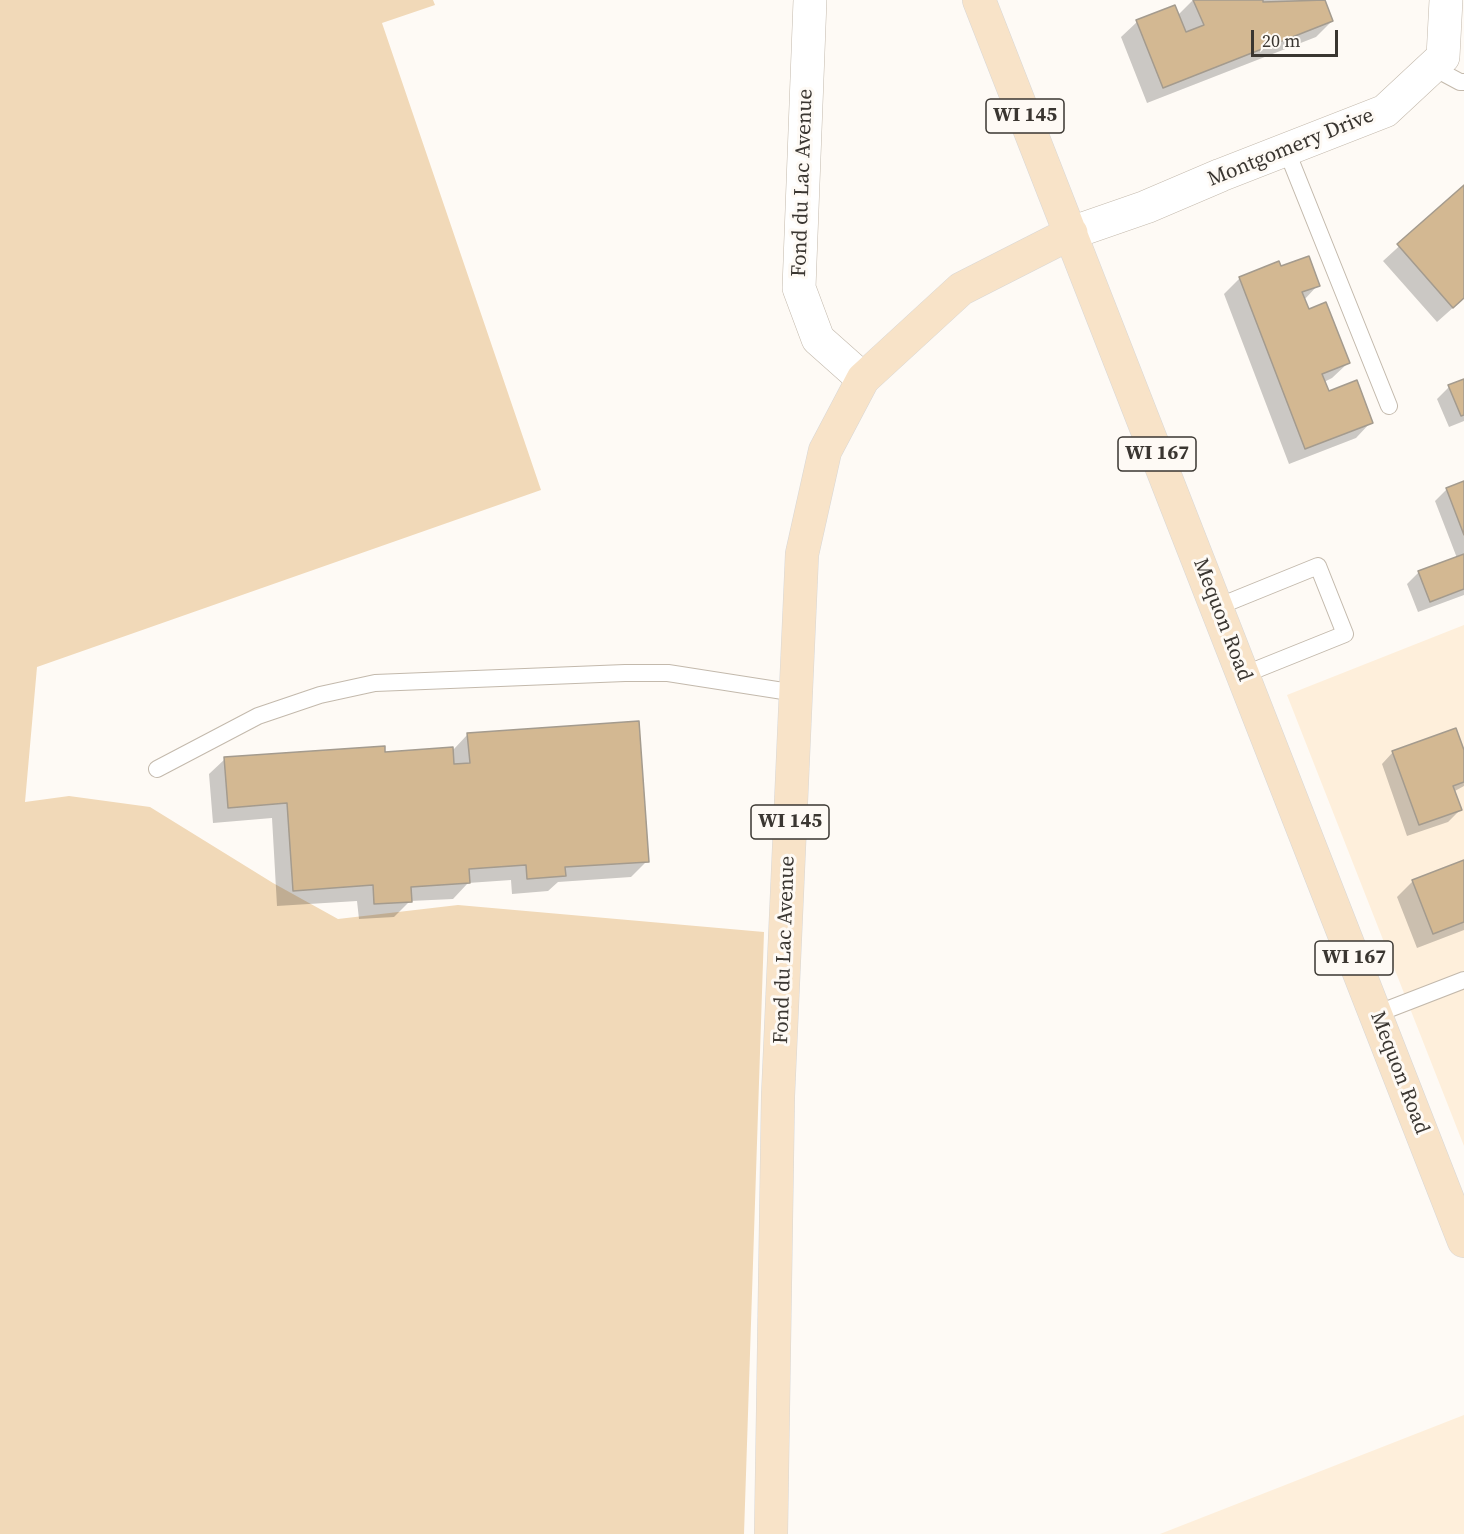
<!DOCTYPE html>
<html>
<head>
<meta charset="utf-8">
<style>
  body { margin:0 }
  #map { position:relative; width:1464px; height:1534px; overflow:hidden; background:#fefaf5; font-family:"Source Serif 4",serif }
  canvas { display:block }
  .scale { position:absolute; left:1251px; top:30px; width:87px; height:27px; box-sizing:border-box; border:3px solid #3a3631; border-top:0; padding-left:8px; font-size:18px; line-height:21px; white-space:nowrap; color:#3a3631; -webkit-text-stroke:4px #fefaf5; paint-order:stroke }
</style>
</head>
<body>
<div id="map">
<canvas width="1464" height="1534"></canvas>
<div class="scale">20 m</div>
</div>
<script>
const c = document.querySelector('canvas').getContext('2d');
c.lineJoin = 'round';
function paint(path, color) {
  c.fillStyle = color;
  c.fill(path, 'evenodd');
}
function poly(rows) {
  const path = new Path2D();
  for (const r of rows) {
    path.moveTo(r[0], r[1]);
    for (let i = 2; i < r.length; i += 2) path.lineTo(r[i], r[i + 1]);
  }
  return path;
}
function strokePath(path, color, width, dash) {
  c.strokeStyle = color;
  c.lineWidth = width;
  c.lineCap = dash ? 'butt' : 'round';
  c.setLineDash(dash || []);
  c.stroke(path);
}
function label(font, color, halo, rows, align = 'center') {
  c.font = font + ' "Source Serif 4",serif';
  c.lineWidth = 6;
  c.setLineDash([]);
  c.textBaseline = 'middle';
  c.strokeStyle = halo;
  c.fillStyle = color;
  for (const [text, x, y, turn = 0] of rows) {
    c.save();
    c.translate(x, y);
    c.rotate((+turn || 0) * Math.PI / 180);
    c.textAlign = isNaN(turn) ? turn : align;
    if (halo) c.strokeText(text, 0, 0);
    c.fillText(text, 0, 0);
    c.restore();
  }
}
paint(poly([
  [1464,625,1464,1146,1287,695],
  [1464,1415,1464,1534,1160,1534]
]), '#feefdb');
paint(poly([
  [0,0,433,0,435,5,382,23,541,490,37,667,25,802,69,796,150,807,273,883,338,919,458,905,764,932,744,1534,0,1534]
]), '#f1d9b8');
paint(poly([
  [1193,0,1323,0,1332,21,1316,37,1147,103,1121,37,1137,22,1174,7,1178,15],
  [1464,187,1464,298,1437,322,1383,261],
  [1280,268,1318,285,1304,300,1308,311,1348,363,1332,378,1324,382,1328,393,1371,422,1356,438,1289,464,1224,294,1240,278],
  [1464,381,1464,421,1449,427,1437,399,1449,387],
  [1464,482,1464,595,1418,612,1407,584,1419,572,1457,558,1435,501,1447,489],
  [468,734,647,861,631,877,558,882,548,891,512,894,511,880,468,883,453,899,410,901,394,917,359,919,357,901,277,906,272,818,213,823,209,774,225,759,384,753,454,749],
  [1393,752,1464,754,1464,786,1453,792,1460,810,1448,822,1407,836,1382,764],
  [1464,861,1464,930,1417,948,1397,897,1413,881]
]), '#0003');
const building = poly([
  [1193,0,1263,0,1263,2,1325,0,1333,21,1163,88,1136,20,1175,5,1186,32,1204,25,1193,0],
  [1464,185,1464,298,1453,308,1397,244,1464,185],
  [1309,256,1320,286,1302,292,1309,309,1326,302,1350,363,1322,374,1329,391,1357,380,1373,423,1305,449,1239,277,1279,261,1281,266,1309,256],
  [1464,379,1464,415,1461,416,1448,385,1464,379],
  [1464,481,1464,535,1446,488,1464,481],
  [1464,554,1464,589,1430,602,1418,571,1464,554],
  [639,721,649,862,565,867,566,876,527,879,526,865,469,869,470,883,411,887,412,902,374,904,373,885,293,891,287,803,228,808,224,757,385,746,385,752,453,747,454,764,470,763,467,733,639,721],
  [1456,728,1464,750,1464,782,1453,786,1462,810,1419,825,1392,751,1456,728],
  [1464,860,1464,922,1433,934,1412,880,1464,860]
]);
paint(building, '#d3b892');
strokePath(building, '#a49b8e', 1.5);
const service = poly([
  [1432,67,1460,82,1464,82],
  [1286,149,1389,406],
  [1217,607,1318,566,1345,634,1243,675],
  [157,769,258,716,320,695,375,683,625,673,668,673,796,693],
  [1376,1014,1464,980]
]);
const minor = poly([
  [810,0,799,288,818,339,863,379],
  [1071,233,1146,207,1221,175,1385,111,1443,57,1446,0]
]);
const primary = poly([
  [979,0,1464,1241],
  [771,1534,778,1096,802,554,825,451,863,379,961,289,1071,233]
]);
strokePath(service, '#c3b9ac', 18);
strokePath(minor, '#c3b9ac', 34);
strokePath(primary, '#d8d7d6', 34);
strokePath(service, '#fff', 16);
strokePath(minor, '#fff', 33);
strokePath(primary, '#f8e3c8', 33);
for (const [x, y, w] of [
  [1025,116,78],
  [1157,454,78],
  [790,822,78],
  [1354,958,78]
]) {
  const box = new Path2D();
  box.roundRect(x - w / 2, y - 17, w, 34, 4.5);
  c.fillStyle = '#fefaf5';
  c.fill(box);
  strokePath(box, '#3a3631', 1.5);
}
label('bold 20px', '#3a3631', null, [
  ["WI 145",1025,116],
  ["WI 167",1157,454],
  ["WI 145",790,822],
  ["WI 167",1354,958]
]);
label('21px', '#3a3631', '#fefaf5', [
  ["Montgomery Drive",1291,148,-22],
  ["Fond du Lac Avenue",803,183,-88],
  ["Mequon Road",1222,620,69],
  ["Fond du Lac Avenue",785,950,-88],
  ["Mequon Road",1399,1073,69]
]);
</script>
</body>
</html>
